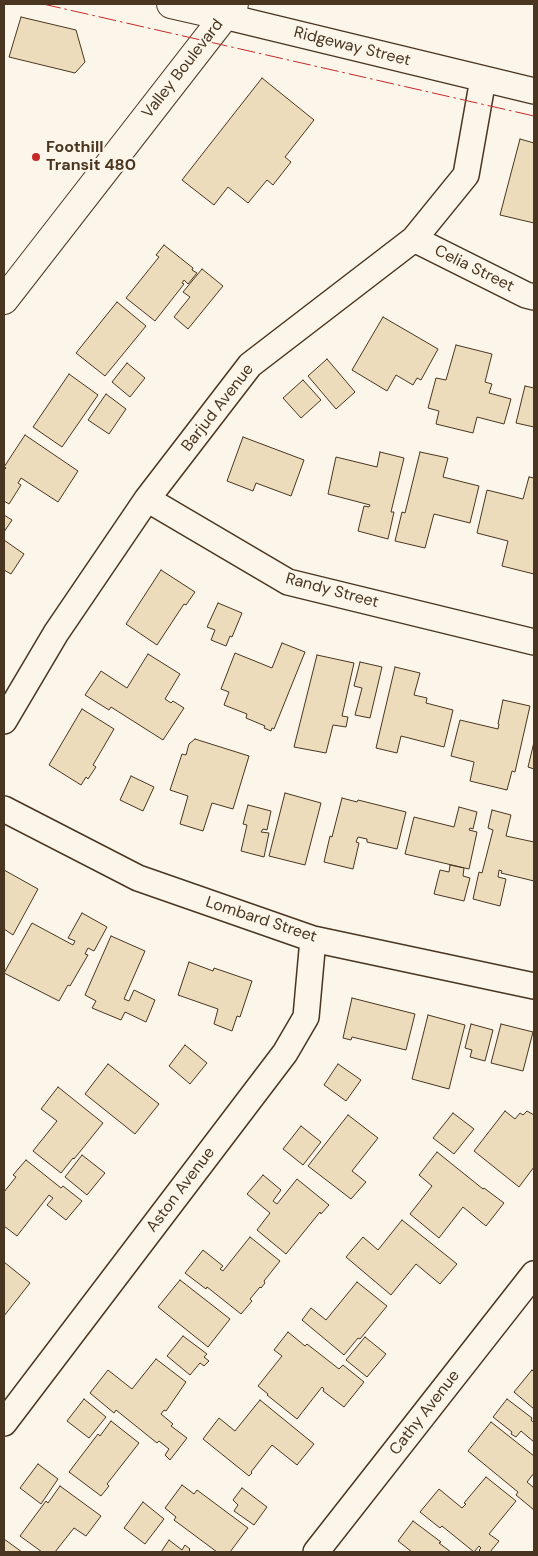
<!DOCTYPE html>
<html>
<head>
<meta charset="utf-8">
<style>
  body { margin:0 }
  #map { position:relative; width:538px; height:1556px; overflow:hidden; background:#fbf6e9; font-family:"DM Sans",sans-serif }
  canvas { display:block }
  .frame { position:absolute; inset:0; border:5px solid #4a3520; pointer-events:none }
</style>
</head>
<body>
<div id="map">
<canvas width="538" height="1556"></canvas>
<div class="frame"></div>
</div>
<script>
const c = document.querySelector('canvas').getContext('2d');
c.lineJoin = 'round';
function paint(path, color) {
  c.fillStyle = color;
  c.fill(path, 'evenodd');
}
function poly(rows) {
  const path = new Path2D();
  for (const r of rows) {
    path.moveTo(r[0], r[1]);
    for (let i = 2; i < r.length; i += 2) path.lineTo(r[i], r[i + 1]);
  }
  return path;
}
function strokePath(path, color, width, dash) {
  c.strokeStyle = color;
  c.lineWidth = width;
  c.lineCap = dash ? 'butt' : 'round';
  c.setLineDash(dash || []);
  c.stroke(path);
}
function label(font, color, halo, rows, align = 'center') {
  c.font = font + ' "DM Sans",sans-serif';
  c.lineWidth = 4;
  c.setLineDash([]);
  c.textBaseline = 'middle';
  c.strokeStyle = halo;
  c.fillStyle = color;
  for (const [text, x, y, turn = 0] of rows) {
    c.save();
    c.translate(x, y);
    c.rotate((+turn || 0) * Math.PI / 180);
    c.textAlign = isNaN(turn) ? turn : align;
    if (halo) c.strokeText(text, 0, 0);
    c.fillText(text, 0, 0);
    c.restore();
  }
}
const building = poly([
  [21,17,76,30,85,62,75,73,9,57,21,17],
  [262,78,314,120,285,157,291,162,273,185,267,180,248,203,228,187,214,205,182,180,262,78],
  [520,139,534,143,534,223,500,215,520,139],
  [164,245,193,268,192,270,197,273,188,284,184,280,182,283,184,284,155,321,126,298,159,257,156,255,164,245],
  [202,269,223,286,188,329,174,317,190,297,183,292,202,269],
  [117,302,146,326,105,376,76,353,117,302],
  [383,317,438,349,421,380,417,378,413,385,396,375,387,391,352,370,383,317],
  [456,345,492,354,485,382,492,384,489,393,511,399,504,424,477,417,473,433,436,424,439,411,428,408,436,378,446,380,456,345],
  [327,359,355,392,336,409,308,376,327,359],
  [127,363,145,378,130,397,112,382,127,363],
  [69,374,98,395,62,447,33,427,69,374],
  [303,380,321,400,301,418,283,398,303,380],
  [525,386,534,388,534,427,516,423,525,386],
  [106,394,126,409,109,434,88,420,106,394],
  [25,435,78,471,58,502,21,478,18,483,21,485,9,504,4,501,4,470,6,468,4,467,25,435],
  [243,437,304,460,291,496,256,483,253,491,227,481,243,437],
  [380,452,404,458,391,512,394,512,388,539,358,531,364,506,369,507,370,505,328,494,336,457,377,467,380,452],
  [420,452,448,458,443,477,479,486,470,523,434,514,425,548,395,541,402,512,405,513,420,452],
  [529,477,534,478,534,574,502,566,508,541,477,533,487,490,523,499,529,477],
  [4,515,12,520,4,532,4,515],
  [4,540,24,554,11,574,4,570,4,540],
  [161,570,195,592,186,605,184,604,157,645,126,624,161,570],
  [218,603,242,613,232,637,230,636,226,646,211,640,215,630,207,627,218,603],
  [282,643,305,652,274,729,272,728,271,731,264,728,265,726,246,718,247,714,224,705,229,692,221,689,235,653,272,668,282,643],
  [148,654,180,674,165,699,171,703,173,701,184,708,163,740,111,707,109,710,85,695,101,671,127,688,148,654],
  [317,655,354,663,342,716,348,717,346,727,333,725,326,753,294,747,317,655],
  [360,662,382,667,370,718,355,715,362,688,354,686,360,662],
  [395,667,420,673,414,695,427,698,426,703,453,710,444,747,401,736,397,753,376,748,395,667],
  [503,700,530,706,515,772,512,771,507,790,470,781,474,762,451,756,460,720,498,729,499,724,498,724,503,700],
  [82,709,114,729,93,765,96,767,88,779,86,777,81,785,49,765,82,709],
  [195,739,249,756,233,809,212,803,203,831,180,824,188,796,170,790,182,754,186,755,189,744,195,739],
  [534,742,534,769,528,767,534,742],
  [131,776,154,787,143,811,120,800,131,776],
  [285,793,321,803,305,865,269,856,285,793],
  [342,798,357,802,358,800,406,812,397,849,367,842,367,839,358,837,356,842,359,843,353,869,324,862,330,836,332,837,342,798],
  [248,805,271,811,267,830,263,829,261,832,269,833,264,857,241,851,247,825,243,824,248,805],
  [459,807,477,812,473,829,470,828,469,830,477,832,469,869,405,854,414,817,454,827,459,807],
  [492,810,511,815,506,836,534,842,534,881,501,873,502,871,499,870,498,877,506,879,500,906,473,899,479,872,482,873,493,830,488,828,492,810],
  [450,865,464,868,463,876,470,878,464,901,434,894,440,870,449,872,450,865],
  [4,870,38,889,13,935,4,929,4,870],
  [82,913,107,927,94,951,88,948,85,954,88,955,70,986,68,985,59,1001,4,973,32,923,73,945,75,941,68,938,82,913],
  [111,936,145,951,124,999,129,1001,134,990,155,1000,146,1022,125,1012,121,1020,92,1008,96,1001,85,995,111,936],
  [189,962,213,971,214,968,252,981,240,1017,237,1016,232,1031,214,1024,218,1009,178,995,189,962],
  [352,998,415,1014,406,1050,352,1037,351,1040,343,1038,352,998],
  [428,1015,465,1025,449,1089,412,1079,428,1015],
  [471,1024,493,1030,485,1061,470,1057,472,1050,465,1048,471,1024],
  [501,1024,533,1032,523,1071,491,1063,501,1024],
  [185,1045,207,1063,190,1084,169,1066,185,1045],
  [108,1064,159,1104,135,1134,85,1094,108,1064],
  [338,1064,361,1080,346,1101,324,1085,338,1064],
  [58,1087,103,1123,74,1159,73,1158,61,1173,33,1151,57,1121,41,1109,58,1087],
  [505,1111,515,1119,520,1113,523,1115,527,1111,534,1115,534,1167,519,1187,474,1151,505,1111],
  [453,1113,474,1129,454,1154,433,1138,453,1113],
  [348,1115,378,1138,352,1171,366,1182,351,1199,308,1166,348,1115],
  [301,1126,321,1142,303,1165,283,1149,301,1126],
  [437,1152,483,1189,484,1188,504,1203,486,1226,463,1207,439,1238,410,1214,432,1186,419,1175,437,1152],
  [82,1155,105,1173,87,1195,65,1177,82,1155],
  [26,1160,61,1188,63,1186,82,1201,66,1220,47,1205,53,1198,49,1195,17,1236,4,1226,4,1192,16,1177,13,1175,26,1160],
  [263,1175,281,1190,273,1201,277,1204,297,1179,329,1205,321,1214,320,1212,286,1254,257,1230,270,1213,247,1194,263,1175],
  [402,1220,457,1264,440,1284,416,1264,391,1295,346,1257,363,1237,378,1250,402,1220],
  [250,1237,280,1261,264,1281,265,1283,261,1288,260,1287,250,1299,252,1301,241,1314,207,1287,206,1289,185,1273,203,1250,223,1266,220,1269,223,1271,250,1237],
  [4,1262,30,1283,4,1316,4,1262],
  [180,1280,230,1319,208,1347,158,1307,180,1280],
  [357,1282,387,1306,360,1339,358,1338,344,1355,302,1320,311,1308,326,1320,357,1282],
  [288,1332,305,1346,307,1344,339,1369,343,1365,364,1382,344,1407,323,1391,324,1389,322,1387,297,1419,267,1395,268,1394,258,1386,282,1356,274,1350,288,1332],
  [183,1336,207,1354,204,1357,209,1361,204,1366,200,1363,190,1375,167,1356,183,1336],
  [365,1337,386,1354,367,1377,346,1360,365,1337],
  [156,1359,186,1382,166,1411,164,1410,161,1414,173,1424,171,1426,187,1438,170,1460,165,1455,169,1449,159,1441,157,1443,116,1410,114,1413,90,1393,108,1370,132,1389,156,1359],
  [532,1370,534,1372,534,1409,514,1392,532,1370],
  [84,1399,106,1417,89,1438,67,1421,84,1399],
  [507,1399,532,1418,531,1420,534,1423,534,1442,521,1431,516,1437,511,1434,512,1432,493,1417,507,1399],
  [260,1400,314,1444,297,1465,272,1445,251,1472,252,1473,249,1476,203,1439,219,1418,235,1431,260,1400],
  [111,1421,139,1443,107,1484,109,1486,101,1496,69,1472,98,1434,100,1436,111,1421],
  [491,1422,534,1456,534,1473,527,1482,534,1488,534,1510,516,1495,518,1492,468,1451,491,1422],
  [38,1464,58,1479,41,1504,20,1488,38,1464],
  [486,1477,516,1501,489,1534,499,1541,490,1552,481,1552,479,1550,481,1548,479,1546,474,1552,442,1526,440,1528,420,1512,439,1489,462,1508,466,1504,464,1503,486,1477],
  [182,1485,194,1494,197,1490,248,1528,230,1552,217,1552,174,1520,176,1517,165,1508,182,1485],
  [60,1486,101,1516,86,1536,74,1528,55,1552,42,1552,20,1536,46,1501,48,1503,60,1486],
  [242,1488,267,1507,254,1525,234,1511,238,1505,233,1500,242,1488],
  [143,1502,164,1519,145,1544,124,1528,143,1502],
  [413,1521,441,1542,439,1543,451,1552,412,1552,398,1541,413,1521],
  [4,1539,22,1552,4,1552,4,1539],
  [169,1540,182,1550,185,1545,190,1549,189,1550,191,1552,161,1552,169,1540]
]);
paint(building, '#ecdcbc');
strokePath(building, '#4a3520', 1);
const minor = poly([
  [224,16,534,91],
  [414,239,526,295,534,297],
  [147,499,288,582,534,642],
  [4,721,56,633,147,499,250,365,414,239,466,175,483,79],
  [4,809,138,878,313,939,534,986],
  [4,1423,285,1053,306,1017,313,939],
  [316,1552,534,1274]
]);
const tertiary = poly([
  [171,4,224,16]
]);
const primary = poly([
  [4,300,234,4]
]);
strokePath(minor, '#4a3520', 28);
strokePath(tertiary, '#4a3520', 30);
strokePath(primary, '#4a3520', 30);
strokePath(minor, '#fbf6e9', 25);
strokePath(tertiary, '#fbf6e9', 28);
strokePath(primary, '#fbf6e9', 28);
strokePath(poly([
  [43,4,534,116]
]), '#c62828', 1, [18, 4, 2.5, 4]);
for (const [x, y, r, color] of [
  [36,157,5,"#c62828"]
]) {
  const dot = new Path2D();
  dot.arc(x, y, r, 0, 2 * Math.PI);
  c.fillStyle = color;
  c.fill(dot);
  strokePath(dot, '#fbf6e9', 2);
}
label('16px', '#4a3520', '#fbf6e9', [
  ["Ridgeway Street",352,47,14],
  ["Valley Boulevard",183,69,-52],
  ["Celia Street",474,269,26],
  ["Barjud Avenue",218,408,-52],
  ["Randy Street",332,591,15],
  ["Lombard Street",261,920,18],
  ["Aston Avenue",181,1190,-53],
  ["Cathy Avenue",425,1413,-52]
]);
label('bold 16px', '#4a3520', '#fbf6e9', [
  ["Foothill",46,148],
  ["Transit 480",46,166]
], 'left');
</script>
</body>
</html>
